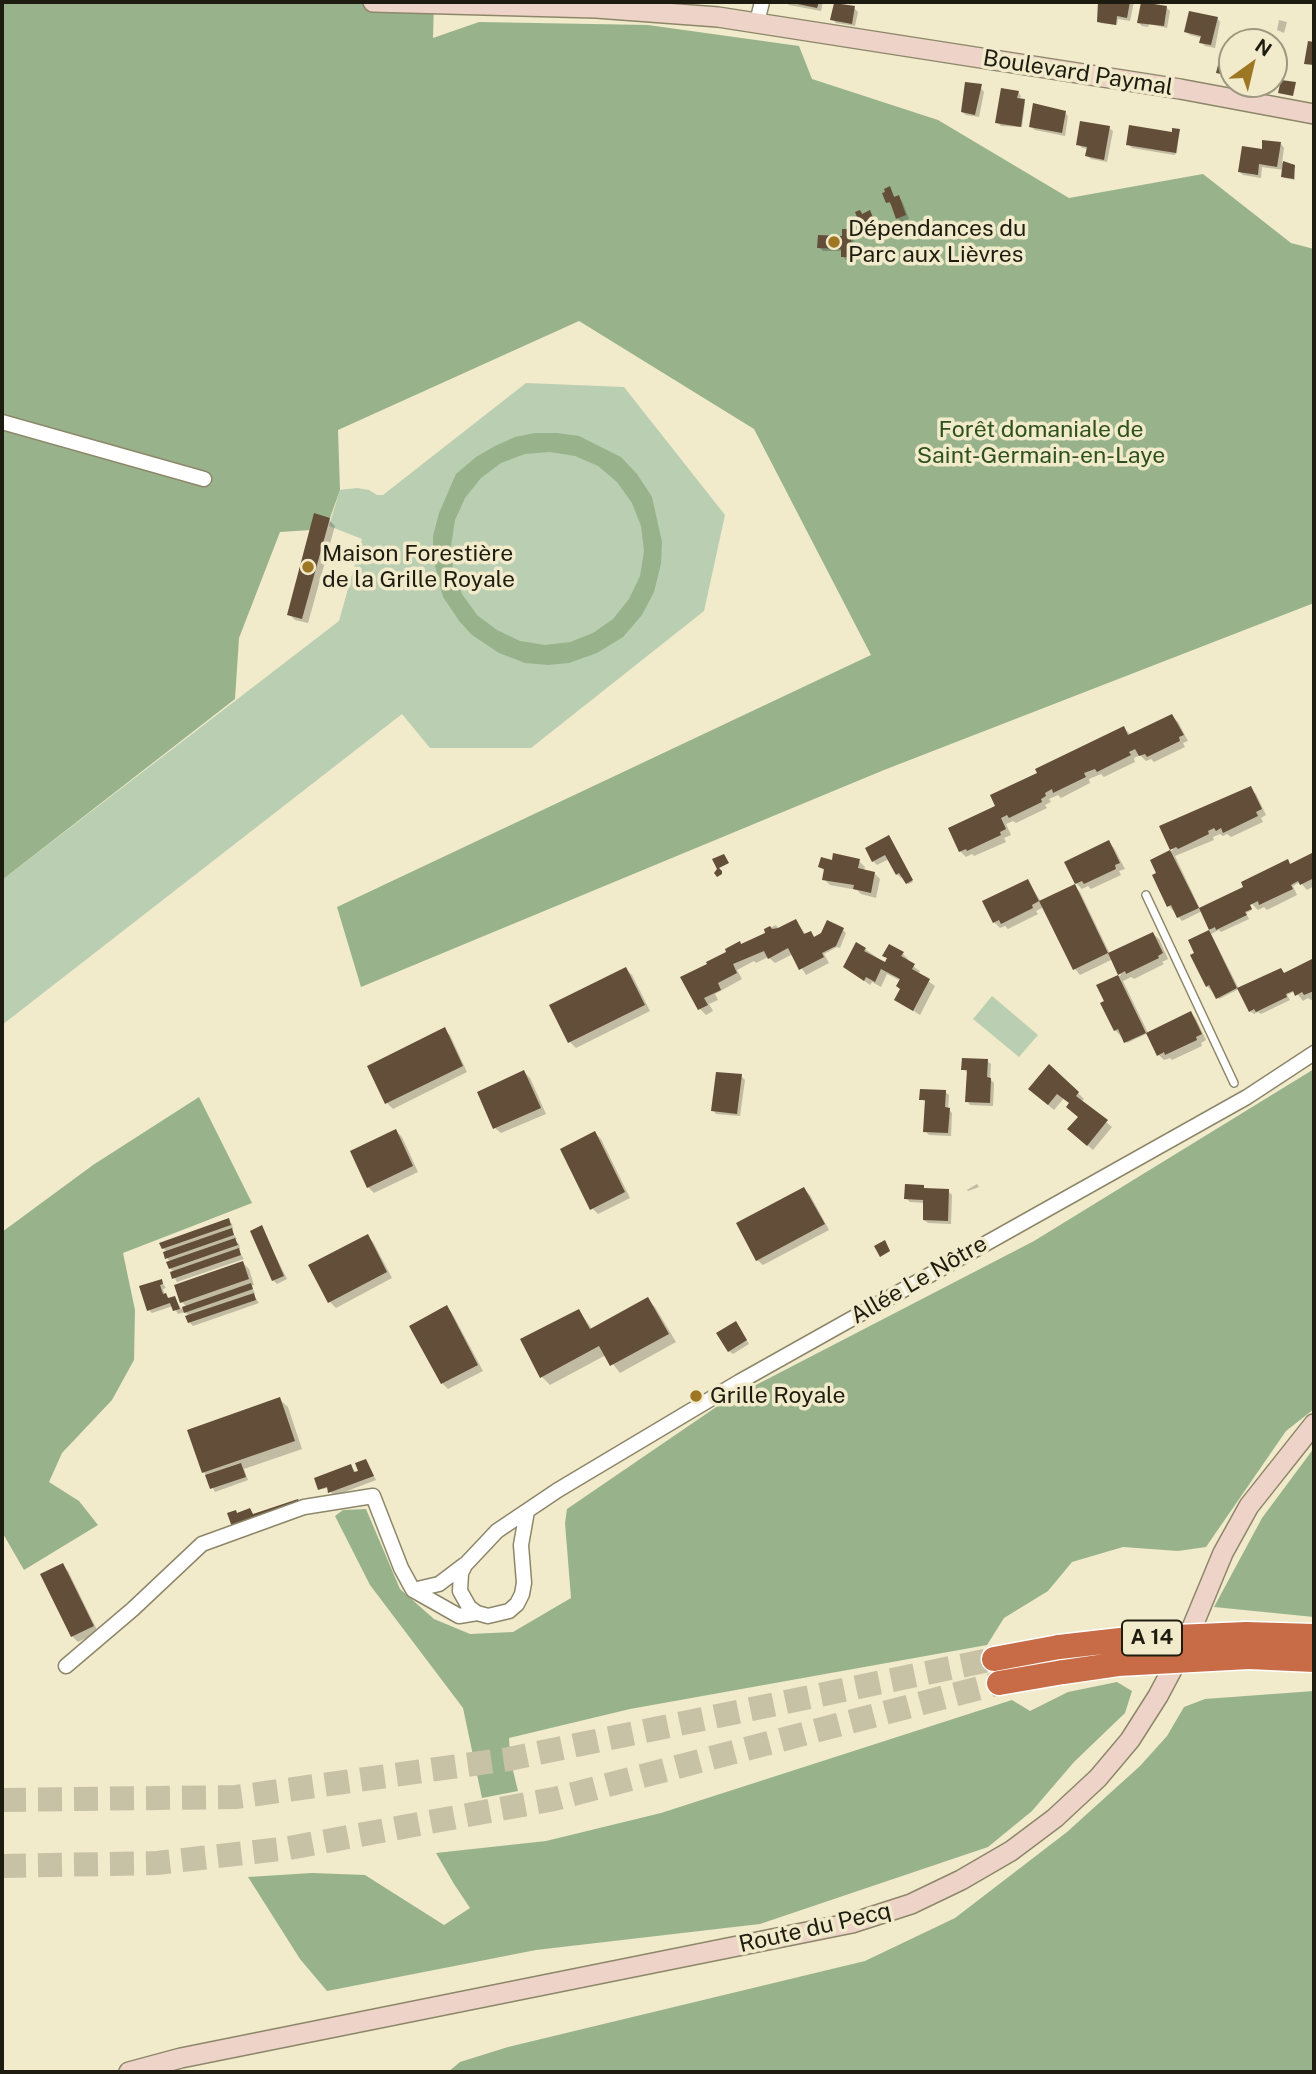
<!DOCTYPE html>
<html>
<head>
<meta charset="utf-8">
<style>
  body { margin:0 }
  #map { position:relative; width:1316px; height:2074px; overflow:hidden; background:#f1eacb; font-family:"Public Sans",sans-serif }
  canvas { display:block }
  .frame { position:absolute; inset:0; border:4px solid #1e1c10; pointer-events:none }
  .north { position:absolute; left:1218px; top:28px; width:70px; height:70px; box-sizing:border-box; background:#f1eacb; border:2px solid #9d9880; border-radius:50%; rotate:34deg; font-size:19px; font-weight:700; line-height:28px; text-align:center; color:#1e1c10 }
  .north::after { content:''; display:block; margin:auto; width:24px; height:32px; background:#9d7724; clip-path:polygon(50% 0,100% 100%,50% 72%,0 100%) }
</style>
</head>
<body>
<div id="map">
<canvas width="1316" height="2074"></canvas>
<div class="frame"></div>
<div class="north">N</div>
</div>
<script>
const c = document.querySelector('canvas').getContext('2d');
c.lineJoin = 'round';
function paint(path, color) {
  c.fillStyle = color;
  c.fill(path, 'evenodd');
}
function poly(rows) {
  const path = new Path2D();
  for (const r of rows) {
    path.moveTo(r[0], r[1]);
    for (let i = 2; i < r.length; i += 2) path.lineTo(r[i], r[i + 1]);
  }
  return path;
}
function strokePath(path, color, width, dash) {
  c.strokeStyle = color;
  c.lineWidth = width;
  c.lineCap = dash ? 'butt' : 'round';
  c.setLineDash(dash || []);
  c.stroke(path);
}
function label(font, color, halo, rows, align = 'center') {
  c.font = font + ' "Public Sans",sans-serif';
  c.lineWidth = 7;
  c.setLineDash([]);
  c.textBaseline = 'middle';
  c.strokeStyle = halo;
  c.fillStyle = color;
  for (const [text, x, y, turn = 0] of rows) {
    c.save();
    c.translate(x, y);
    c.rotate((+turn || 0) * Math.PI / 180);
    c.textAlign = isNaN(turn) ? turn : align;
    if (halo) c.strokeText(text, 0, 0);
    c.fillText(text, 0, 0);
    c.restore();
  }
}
paint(poly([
  [526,383,624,387,725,515,704,611,531,748,430,748,402,714,2,1025,2,880,339,621,362,539,329,526,340,490,357,488,369,490,377,495,383,495],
  [992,996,1038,1035,1019,1057,973,1019]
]), '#baceb2');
paint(poly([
  [2,2,434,2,433,38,479,22,648,25,799,46,812,79,938,120,1069,198,1203,174,1291,243,1314,249,1314,603,884,770,361,987,337,907,871,655,754,429,579,321,338,430,340,490,326,529,280,532,239,638,235,699,2,880],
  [535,433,557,433,579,436,621,457,637,474,652,497,662,542,661,564,654,592,642,615,623,637,597,653,569,663,548,665,525,663,499,653,472,635,460,622,443,597,433,558,433,536,439,513,456,474,476,457,495,446,515,437],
  [550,452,575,456,598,466,617,482,632,503,641,526,644,551,640,576,629,599,613,619,593,633,570,642,545,645,520,641,497,630,477,615,462,594,453,570,451,546,455,520,465,498,481,478,501,463,525,454],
  [1314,1069,1314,1409,1286,1431,1206,1547,1178,1551,1123,1547,1072,1562,1048,1591,1004,1618,987,1645,630,1709,509,1738,510,1758,518,1791,482,1798,463,1708,370,1585,335,1516,343,1510,366,1509,400,1589,434,1619,470,1634,513,1632,571,1598,565,1523,567,1509,725,1401,1034,1241],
  [199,1097,252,1203,123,1253,135,1310,134,1360,112,1400,62,1453,49,1482,79,1501,98,1525,24,1570,2,1532,2,1232,93,1165],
  [1314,1448,1314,1617,1214,1607,1262,1518],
  [1117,1682,1132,1691,1125,1713,1074,1762,1032,1811,988,1847,760,1924,536,1950,327,1991,300,1959,248,1877,312,1873,365,1875,444,1925,470,1908,454,1884,436,1853,546,1841,661,1813,1012,1700,1030,1711,1068,1692],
  [1314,1691,1314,2072,448,2072,460,2062,508,2047,865,1961,955,1918,1067,1832,1140,1766,1167,1736,1184,1707,1205,1699]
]), '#98b38c');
paint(poly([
  [785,2,823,2,821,11,789,5],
  [1100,2,1134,2,1130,21,1118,19,1117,25,1100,23,1098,12],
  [1166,7,1170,11,1167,28,1149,24,1148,27,1142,26,1139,23],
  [854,8,858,12,855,26,836,23,832,19],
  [1217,18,1220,22,1215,48,1205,46,1201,42,1202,38,1190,35,1186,32],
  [1279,20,1287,22,1284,33,1277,30],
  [1263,84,1273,84,1271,92,1262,89],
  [981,88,984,92,979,117,966,115,962,112],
  [1018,92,1021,96,1020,100,1025,102,1022,127,1001,126,997,122],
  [1065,113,1068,116,1065,136,1035,130,1031,127],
  [1109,128,1113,131,1107,162,1091,159,1087,156,1088,149,1082,148,1078,144],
  [1179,131,1177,153,1174,155,1132,148,1128,144],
  [1281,144,1284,148,1282,163,1294,167,1295,180,1284,178,1284,170,1262,167,1261,178,1243,175,1239,171,1263,151],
  [890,188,895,198,898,197,902,201,909,219,901,222,898,218,893,206,888,202],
  [851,231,854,235,853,260,846,260,843,256,843,251,823,251,819,247,843,238],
  [329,520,335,526,308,623,295,620,289,614],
  [1172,716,1178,722,1188,741,1183,743,1185,747,1154,762,1151,759,1146,761,1140,755,1134,758,1135,762,1104,777,1101,774,1089,779,1090,783,1061,798,1058,795,1049,799,1051,802,1045,805,1047,808,1016,823,1013,821,1006,824,1011,835,1004,838,1006,842,974,856,972,854,966,857,960,851,998,807,1124,728,1130,734],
  [1250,788,1256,794,1266,815,1261,818,1263,822,1231,837,1227,834,1223,836,1220,834,1213,837,1214,840,1175,856,1200,909,1314,854,1314,886,1307,890,1300,882,1293,886,1297,895,1267,910,1264,907,1258,910,1248,900,1252,910,1246,913,1249,919,1221,932,1219,930,1211,934,1239,989,1219,999,1207,986,1190,940,1211,930,1202,911,1182,921,1169,906,1152,861,1173,850,1161,827],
  [892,841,913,882,908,884,903,877,901,878,897,874,889,859,877,865,873,861],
  [1109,842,1114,848,1125,869,1119,871,1121,875,1091,889,1088,886,1082,889,1076,883],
  [859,861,865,867,864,871,874,873,880,879,876,898,861,894,857,890,830,885,824,879,826,872,820,867,833,862],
  [1028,881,1041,902,1074,886,1080,892,1110,954,1153,934,1159,939,1168,959,1162,962,1164,964,1134,979,1131,977,1123,981,1148,1033,1127,1043,1115,1030,1098,986,1121,975,1113,959,1080,975,1075,969,1044,907,1036,911,1038,914,1008,929,1005,926,1000,928,994,922],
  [796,921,806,935,810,933,815,938,843,930,846,933,840,948,837,947,824,954,829,963,806,975,793,954,775,963,768,957,756,963,754,961,737,970,742,979,715,994,718,1000,709,1004,713,1011,706,1015,700,1009,682,977,767,933,766,930,776,925,778,928],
  [865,949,886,964,902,953,908,959,907,962,920,971,918,974,935,986,920,1015,896,1000,901,989,901,981,887,974,881,987,872,982,870,985,845,967],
  [1314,960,1314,999,1311,1000,1308,998,1303,1001,1295,991,1287,995,1290,1000,1261,1014,1258,1012,1254,1014,1250,1011,1284,975],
  [626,969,632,975,650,1011,576,1048,570,1042],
  [1191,1013,1196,1019,1206,1040,1201,1043,1202,1046,1172,1060,1170,1058,1164,1060,1158,1054],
  [444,1030,450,1035,467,1072,393,1109,387,1103],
  [987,1061,991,1064,990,1079,994,1083,993,1106,970,1105,967,1101,968,1073,963,1069],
  [524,1072,530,1078,546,1114,501,1133,495,1128],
  [741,1076,745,1080,740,1116,716,1114,713,1110],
  [945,1092,949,1095,948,1109,952,1113,951,1136,929,1135,925,1131,927,1103,921,1099],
  [1078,1093,1084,1099,1081,1102,1112,1127,1093,1150,1076,1135,1080,1117,1071,1104,1064,1098,1054,1110,1036,1095],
  [396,1131,402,1137,418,1172,374,1193,368,1187],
  [595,1133,601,1139,630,1198,598,1214,592,1208],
  [977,1184,979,1187,968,1191,967,1190],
  [923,1187,927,1190,948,1191,952,1195,951,1224,928,1223,924,1220,925,1203,910,1202,906,1198],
  [804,1189,810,1195,829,1230,763,1265,757,1260],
  [228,1220,232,1224,233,1229,231,1230,237,1239,234,1240,239,1244,240,1249,238,1250,244,1259,177,1282,172,1273,174,1272,170,1268,171,1263,167,1258,167,1252,163,1248],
  [262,1228,287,1279,277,1284,273,1280],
  [367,1236,373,1242,392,1278,336,1308,330,1302,311,1266],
  [243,1263,249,1269,254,1285,251,1286,255,1293,253,1294,259,1303,193,1326,189,1322,190,1317,185,1312,178,1314,173,1306,152,1313,149,1310,161,1281,166,1288,163,1289,165,1295,170,1299,175,1298,181,1309,187,1307,182,1302],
  [647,1299,655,1307,676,1342,620,1373,606,1355,550,1385,542,1377,579,1311,592,1329],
  [447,1307,452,1313,483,1371,448,1389,442,1383],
  [739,1327,749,1344,733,1354,729,1351],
  [279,1399,288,1407,302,1449,244,1469,248,1480,215,1492,204,1472],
  [366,1461,376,1480,334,1496,328,1488,320,1489,351,1466,356,1473,360,1472],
  [62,1565,68,1571,98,1632,78,1642,72,1636]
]), '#0003');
paint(poly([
  [788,2,819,2,817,8],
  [1098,2,1130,2,1127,18,1117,16,1116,25,1097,22],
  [1141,2,1167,6,1164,26,1137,23],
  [834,3,855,6,852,24,830,20],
  [1189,11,1218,17,1211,45,1199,43,1201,36,1184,32],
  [1308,41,1314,42,1314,65,1304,64],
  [1219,61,1232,63,1232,76,1216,73],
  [1281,80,1296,82,1293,96,1278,93],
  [965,82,982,84,975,115,961,112],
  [1001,88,1019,91,1017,98,1025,99,1021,127,995,123],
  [1033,103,1066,111,1062,133,1029,127],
  [1080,121,1110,126,1104,160,1085,156,1087,147,1076,145],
  [1129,125,1172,132,1172,128,1180,129,1176,153,1126,145],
  [1262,140,1281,142,1277,167,1259,164,1258,175,1238,172,1242,146,1262,149],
  [1283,161,1295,165,1294,179,1281,177],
  [890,186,894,197,899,195,906,215,896,219,890,202,886,203,882,193,885,192,884,189],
  [860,210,862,214,870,210,877,228,863,233,855,212],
  [842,229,852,229,850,257,841,257,841,249,817,248,818,235,842,236],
  [314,513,330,518,302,619,287,615],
  [1172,714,1184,735,1179,737,1180,741,1147,757,1145,754,1139,756,1135,749,1129,752,1131,755,1097,772,1095,769,1084,773,1086,777,1053,793,1052,789,1045,793,1046,796,1041,799,1042,802,1009,818,1007,815,1001,818,1006,829,1000,832,1001,835,967,851,966,849,959,852,948,828,995,806,990,795,1037,773,1035,769,1124,726,1128,735],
  [1251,786,1262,809,1256,812,1258,816,1223,833,1221,828,1216,831,1214,828,1208,831,1209,834,1178,849,1176,847,1170,850,1159,826],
  [889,835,913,880,906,884,899,873,896,875,885,855,872,862,865,848],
  [1109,840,1120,863,1115,865,1116,869,1084,884,1082,881,1075,884,1064,862],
  [1170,850,1199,908,1177,918,1171,905,1167,907,1152,875,1156,873,1150,860],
  [1314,852,1314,878,1300,885,1298,881,1291,885,1293,889,1259,905,1258,901,1250,905,1252,909,1245,912,1247,915,1216,930,1215,927,1209,930,1199,908,1243,887,1241,882,1288,859,1290,864],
  [833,853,860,859,858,868,875,872,871,893,853,889,854,885,822,880,824,869,818,867,821,857,832,860],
  [724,854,729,863,719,868,722,871,722,874,717,877,714,873,717,869,712,859],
  [1028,879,1039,901,1032,905,1033,908,1001,924,999,920,993,923,982,901],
  [1075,884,1108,953,1153,932,1163,953,1158,956,1159,958,1126,974,1125,971,1118,975,1146,1033,1191,1011,1202,1034,1196,1037,1197,1040,1165,1055,1164,1052,1157,1056,1146,1033,1124,1043,1118,1029,1114,1031,1100,1003,1104,1001,1096,985,1118,975,1108,953,1073,970,1039,901],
  [796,919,804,934,811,931,814,937,821,933,827,920,844,928,836,946,822,953,824,957,799,970,788,948,768,959,764,951,733,964,737,973,718,983,721,990,704,998,708,1005,698,1010,680,977,707,964,706,962,726,952,725,949,740,941,741,944,765,933,764,929,770,926,772,929,778,928],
  [1209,930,1237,988,1281,968,1284,973,1314,958,1314,991,1304,995,1302,992,1295,996,1293,991,1286,994,1287,997,1256,1012,1254,1009,1249,1012,1237,988,1216,999,1209,985,1206,987,1190,955,1194,953,1188,940],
  [856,942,866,948,864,951,885,962,887,958,882,956,889,944,904,952,901,956,915,964,912,969,930,979,913,1011,894,1000,900,989,896,986,900,979,881,969,875,982,866,977,864,981,843,967],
  [626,967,645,1005,568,1043,549,1005],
  [445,1027,463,1066,385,1104,367,1066],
  [962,1058,988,1059,987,1077,991,1078,990,1103,965,1102,967,1070,961,1070],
  [1049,1064,1079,1092,1076,1096,1108,1120,1087,1146,1067,1129,1078,1117,1066,1107,1069,1103,1057,1094,1048,1105,1028,1089],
  [524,1070,541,1108,493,1129,477,1092],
  [716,1072,742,1074,737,1114,711,1111],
  [920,1089,946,1090,945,1107,950,1108,948,1133,923,1132,925,1100,919,1100],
  [396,1129,413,1166,367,1188,350,1151],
  [595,1131,625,1192,590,1210,560,1149],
  [905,1184,924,1185,924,1188,949,1189,948,1221,923,1220,923,1200,904,1199],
  [804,1187,825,1224,756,1261,736,1223],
  [229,1218,231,1225,162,1249,159,1243],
  [262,1225,284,1276,272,1281,250,1231],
  [232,1228,234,1235,165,1259,163,1252],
  [368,1234,387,1272,328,1303,308,1265],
  [235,1238,238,1245,169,1269,166,1262],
  [885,1240,890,1251,880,1257,874,1246],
  [239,1248,241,1255,172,1279,170,1272],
  [243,1261,249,1279,180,1303,174,1285],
  [162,1279,163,1284,160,1285,163,1294,166,1293,168,1298,175,1296,180,1309,173,1311,170,1303,147,1311,139,1286],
  [251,1283,253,1289,184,1313,182,1307],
  [254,1293,256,1300,188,1323,185,1316],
  [648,1297,669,1334,610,1366,599,1346,540,1378,520,1339,579,1309,590,1329],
  [447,1305,478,1365,441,1384,409,1326],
  [736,1321,747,1340,728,1352,716,1333],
  [280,1397,295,1441,202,1473,187,1430],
  [366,1459,374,1476,328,1493,327,1487,318,1490,314,1478,351,1464,354,1472,358,1471,355,1463],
  [241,1463,246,1477,210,1489,205,1475],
  [298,1499,300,1503,232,1527,227,1513,236,1510,237,1513,250,1508,253,1514],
  [63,1563,94,1626,71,1637,40,1574]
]), '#634e39');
strokePath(poly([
  [2,1800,236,1797,509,1759,994,1659],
  [2,1866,157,1863,289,1848,554,1799,999,1683]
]), '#c7c1a6', 24, [24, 12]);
const lane = poly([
  [1146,895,1234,1083]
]);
const street = poly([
  [757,22,762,2],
  [2,422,204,479],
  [527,1511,521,1545,524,1583,522,1594,517,1604,509,1611,488,1616,477,1613,469,1607,460,1591,461,1573,465,1565,497,1531,558,1490,739,1382,1247,1097,1314,1053],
  [413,1590,439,1584,464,1565],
  [66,1666,133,1609,202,1544,304,1507,373,1496,401,1568,413,1590,459,1616,477,1613]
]);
const secondary = poly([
  [373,2,596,8,718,17,1180,89,1314,114],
  [129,2072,181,2058,852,1923,911,1904,961,1880,1011,1851,1055,1818,1098,1778,1130,1740,1158,1696,1184,1647,1223,1553,1249,1506,1314,1424]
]);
const highway = poly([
  [1246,1634,1314,1636],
  [1249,1657,1314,1660],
  [994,1659,1059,1647],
  [999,1683,1063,1672]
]);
strokePath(lane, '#8d876a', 10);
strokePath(street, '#8d876a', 17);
strokePath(secondary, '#8d876a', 22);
strokePath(highway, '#fff', 27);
strokePath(lane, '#fff', 7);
strokePath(street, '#fff', 14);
strokePath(secondary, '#eed3c8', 19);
strokePath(highway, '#c76c46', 24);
const highwayBridge = poly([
  [1059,1647,1129,1639,1246,1634],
  [1063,1672,1118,1664,1249,1657]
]);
strokePath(highwayBridge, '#fff', 27, []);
strokePath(highwayBridge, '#c76c46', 24);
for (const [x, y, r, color] of [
  [834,242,7,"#9d7724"],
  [308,567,7,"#9d7724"],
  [696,1396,7,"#9d7724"]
]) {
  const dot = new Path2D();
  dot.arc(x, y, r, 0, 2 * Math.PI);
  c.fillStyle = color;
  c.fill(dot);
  strokePath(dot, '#f1eacb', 2.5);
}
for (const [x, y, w] of [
  [1152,1638,60]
]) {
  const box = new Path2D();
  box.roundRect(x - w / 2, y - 17.5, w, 35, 5);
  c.fillStyle = '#f1eacb';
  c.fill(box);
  strokePath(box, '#1e1c10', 2);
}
label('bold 21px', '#1e1c10', null, [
  ["A 14",1152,1638]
]);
label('23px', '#1e1c10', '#f1eacb', [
  ["Boulevard Paymal",1078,73,9],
  ["Allée Le Nôtre",919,1280,-30],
  ["Route du Pecq",815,1928,-13]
]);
label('23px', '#1e1c10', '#f1eacb', [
  ["Dépendances du",848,229],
  ["Parc aux Lièvres",848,255],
  ["Maison Forestière",322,554],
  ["de la Grille Royale",322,580],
  ["Grille Royale",710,1396]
], 'left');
label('23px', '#2d511a', '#f1eacb', [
  ["Forêt domaniale de",1041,430],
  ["Saint-Germain-en-Laye",1041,456]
]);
</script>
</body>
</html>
